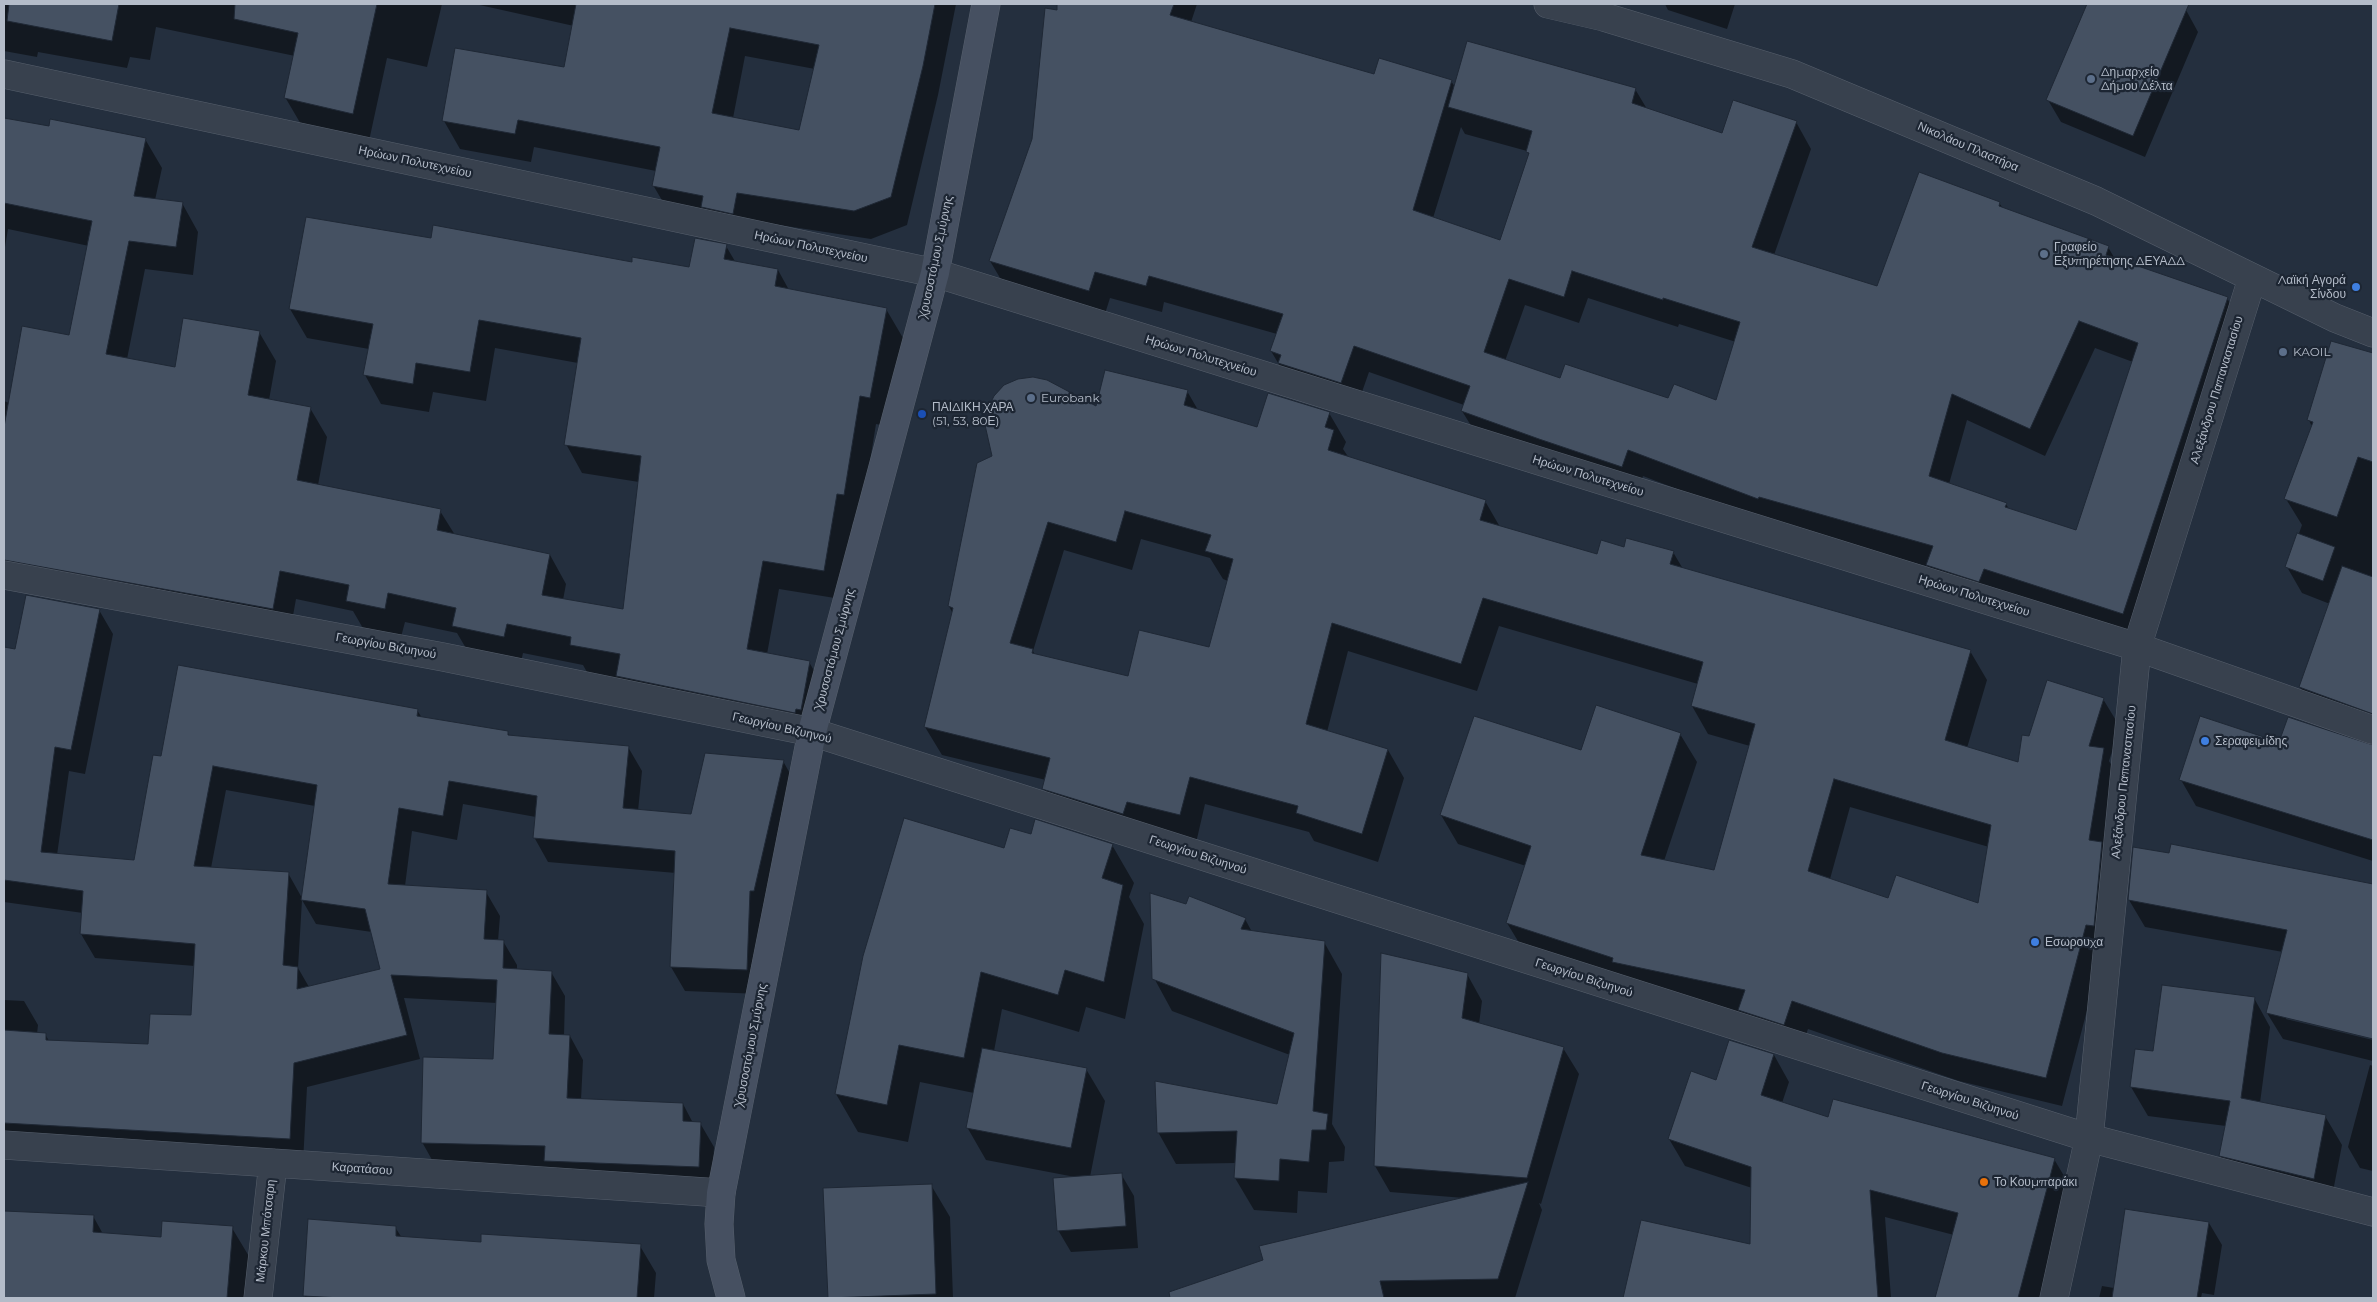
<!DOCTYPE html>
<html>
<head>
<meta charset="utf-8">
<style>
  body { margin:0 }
  #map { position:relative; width:2377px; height:1302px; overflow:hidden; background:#242f3e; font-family:Montserrat,sans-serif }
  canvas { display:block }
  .frame { position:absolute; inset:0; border:5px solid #b4bcc9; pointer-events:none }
</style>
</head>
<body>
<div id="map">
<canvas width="2377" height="1302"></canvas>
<div class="frame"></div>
</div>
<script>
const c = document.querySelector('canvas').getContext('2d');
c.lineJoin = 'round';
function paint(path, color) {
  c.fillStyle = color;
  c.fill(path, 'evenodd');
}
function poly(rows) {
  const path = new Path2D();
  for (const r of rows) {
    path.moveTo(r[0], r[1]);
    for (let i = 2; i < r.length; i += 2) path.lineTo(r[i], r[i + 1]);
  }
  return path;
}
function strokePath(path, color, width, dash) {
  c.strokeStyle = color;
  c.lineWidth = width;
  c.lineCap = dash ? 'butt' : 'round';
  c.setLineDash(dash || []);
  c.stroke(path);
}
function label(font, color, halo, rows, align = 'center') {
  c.font = font + ' Montserrat,sans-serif';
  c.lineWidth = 4.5;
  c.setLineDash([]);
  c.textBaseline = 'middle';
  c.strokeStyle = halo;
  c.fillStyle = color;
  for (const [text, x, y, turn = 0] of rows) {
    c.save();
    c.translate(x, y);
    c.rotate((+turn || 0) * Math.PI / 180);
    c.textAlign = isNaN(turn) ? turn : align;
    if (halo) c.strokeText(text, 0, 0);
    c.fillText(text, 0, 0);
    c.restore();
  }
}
paint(poly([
  [4,4,442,4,427,67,387,58,369,141,302,126,285,97,295,56,156,27,150,60,130,57,127,68,38,52,37,57,4,51],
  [475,4,956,4,938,95,907,225,871,239,753,221,670,214,653,185,656,171,534,147,531,162,460,149,444,121,565,69,574,26],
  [745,56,815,69,800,132,733,118],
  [1058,4,1197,4,1191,22,1375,76,1451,81,1455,87,1635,89,1647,109,1723,135,1796,122,1811,149,1774,255,1878,288,1999,203,2003,208,2108,247,2115,259,2227,298,2243,325,2138,640,1943,592,1929,567,1774,524,1773,526,1643,476,1637,493,1478,437,1462,411,1464,405,1369,372,1356,409,1287,378,1271,351,1277,334,1164,302,1162,312,1110,298,1104,317,1006,288,990,261,1033,140],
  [1461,127,1465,134,1527,151,1529,155,1501,241,1433,218],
  [1588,298,1678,327,1679,324,1736,342,1717,402,1669,400,1561,380,1505,361,1525,305,1579,323],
  [2095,348,2133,362,2077,532,2009,509,2006,504,1949,484,1967,420,2045,456],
  [1665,4,1735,4,1727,29,1668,10],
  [2088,4,2171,4,2186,10,2198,32,2145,157,2061,122,2048,100],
  [4,120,145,139,162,168,155,200,182,203,198,232,193,275,145,269,127,359,176,368,259,332,276,361,269,400,310,408,327,437,318,485,440,511,455,535,550,555,566,584,563,600,624,610,639,482,582,473,566,444,578,363,495,348,486,401,433,392,429,412,381,404,365,375,369,349,307,338,290,309,432,240,690,269,726,246,736,263,778,270,789,290,886,309,903,338,886,426,876,424,860,523,853,522,841,599,779,589,767,654,809,662,826,691,818,738,588,674,583,665,523,653,520,666,470,655,457,633,405,622,401,637,364,630,353,611,296,599,289,638,4,585,4,401,9,403,70,337,89,246,8,229,4,253],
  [2332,342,2373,354,2373,734,2315,713,2300,687,2330,604,2302,593,2287,567,2302,525,2286,499,2312,427,2309,420],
  [1187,391,1198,410,1258,429,1329,413,1346,442,1343,449,1349,458,1485,501,1500,527,1597,556,1624,549,1673,552,1683,569,1970,651,1987,680,1967,748,2019,764,2030,738,2103,699,2120,727,2109,761,2119,778,2102,953,2062,1106,1959,1081,1808,1029,1800,1052,1524,951,1507,923,1526,866,1458,844,1441,815,1582,752,1680,734,1697,762,1664,861,1714,871,1750,746,1708,734,1692,706,1698,684,1499,626,1477,691,1348,651,1327,732,1388,750,1404,778,1378,862,1314,841,1309,832,1205,804,1196,843,1060,817,1044,789,1046,780,942,755,925,727,953,614,949,606,1097,408],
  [1141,539,1210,558,1223,579,1228,581,1210,648,1129,678,1035,655,1033,651,1064,550,1132,570],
  [1850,807,1989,847,1979,905,1889,899,1830,879],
  [99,610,113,634,85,774,69,771,57,855,135,861,162,758,417,710,422,718,507,732,510,736,628,747,642,771,638,811,692,816,783,761,797,786,760,994,685,991,671,967,676,873,548,862,534,837,536,817,463,804,457,840,412,831,405,886,486,892,500,916,498,941,503,941,517,965,517,970,551,972,565,996,564,1036,570,1036,583,1060,581,1100,683,1104,693,1123,700,1123,714,1147,712,1191,436,1167,422,1142,494,1060,497,1003,404,998,420,1059,307,1087,303,1163,4,1146,4,1000,24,1001,38,1025,37,1034,45,1034,49,1041,150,1045,192,1017,195,966,95,958,81,934,83,913,4,902,4,648,16,650],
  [226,790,315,806,302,898,288,873,211,868],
  [302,900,316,924,372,932,382,970,309,987,298,968],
  [2280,743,2373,746,2373,861,2196,806,2181,780],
  [1032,836,1112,845,1134,883,1129,897,1144,924,1125,1019,1086,1007,1079,1032,1002,1009,994,1051,1086,1069,1105,1101,1090,1177,1121,1174,1134,1196,1138,1248,1071,1252,1058,1230,1075,1177,986,1160,967,1127,974,1093,920,1082,908,1142,858,1132,836,1094,1004,850],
  [2172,846,2373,885,2373,1038,2286,1016,2286,1019,2373,1040,2373,1061,2283,1039,2267,1013,2283,952,2145,927,2129,900,2170,854],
  [1187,906,1245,919,1252,932,1324,942,1342,974,1332,1124,1345,1147,1344,1161,1329,1162,1327,1193,1298,1191,1297,1213,1254,1210,1235,1178,1236,1163,1176,1164,1158,1132,1277,1106,1290,1055,1172,1011,1154,978],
  [1467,974,1482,1001,1479,1024,1563,1048,1579,1074,1541,1204,1539,1203,1542,1210,1515,1298,1195,1298,1191,1286,1464,1198,1390,1192,1375,1166],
  [2254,998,2270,1027,2260,1103,2325,1116,2342,1145,2330,1207,2237,1184,2220,1156,2226,1126,2148,1116,2131,1087,2155,1053],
  [1729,1041,1774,1055,1789,1082,1782,1103,1829,1119,2054,1159,2070,1186,2040,1298,1936,1298,1954,1235,1885,1217,1891,1298,1644,1298,1641,1268,1751,1246,1752,1188,1685,1166,1669,1139,1717,1081],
  [2370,1065,2373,1066,2373,1171,2360,1168,2348,1147],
  [931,1185,950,1217,953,1298,829,1298,825,1189],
  [4,1213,93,1216,103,1234,162,1238,232,1228,250,1258,246,1298,4,1298],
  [2209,1223,2222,1245,2214,1295,2202,1293,2201,1298,2099,1298,2102,1286,2114,1288],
  [395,1227,402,1238,482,1243,640,1246,656,1273,654,1298,306,1298,304,1295]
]), '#0007');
const building = poly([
  [9,4,119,4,112,41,7,21,9,4],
  [235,4,377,4,353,114,284,98,298,33,234,19,235,4],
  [576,4,935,4,923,66,891,197,854,211,737,193,733,214,701,207,703,196,652,186,660,147,518,120,515,134,442,121,455,48,564,67,576,4],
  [730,28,819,45,799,130,712,113,730,28],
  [1057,4,1174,4,1170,15,1374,74,1379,58,1452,80,1413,210,1500,240,1529,153,1526,152,1532,131,1448,107,1467,41,1636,88,1632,103,1722,133,1733,100,1797,121,1752,247,1877,286,1919,172,2000,202,1999,206,2109,246,2106,255,2228,297,2123,614,1984,569,1979,582,1926,565,1933,546,1759,497,1758,499,1628,450,1622,467,1539,439,1461,411,1470,386,1354,346,1341,383,1278,363,1281,355,1270,351,1283,314,1149,276,1146,286,1095,272,1089,291,989,261,1032,139,1045,8,1057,10,1057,4],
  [1572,271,1663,300,1663,298,1740,322,1716,400,1674,384,1668,398,1565,364,1560,378,1484,352,1509,279,1564,297,1572,271],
  [2079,321,2138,343,2076,530,2005,507,2007,503,1929,476,1952,394,2030,429,2079,321],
  [2087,4,2189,4,2133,136,2046,100,2087,4],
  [4,118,49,126,50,119,146,138,134,196,183,202,176,247,129,241,106,354,175,367,183,318,260,331,248,395,311,407,297,480,441,509,437,530,550,554,542,595,623,609,641,456,564,445,581,338,479,320,470,372,416,363,413,384,363,375,373,324,289,309,306,217,431,238,433,225,632,262,632,257,689,267,695,238,727,244,724,259,778,269,775,286,887,308,870,398,860,396,844,495,837,494,824,571,763,561,747,649,810,661,801,710,796,709,795,713,616,676,620,654,570,645,571,637,507,624,504,637,452,626,456,608,388,593,385,609,346,601,349,585,280,571,273,609,4,560,4,427,22,326,69,335,92,221,4,203,4,118],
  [2331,341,2373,353,2373,462,2358,457,2337,517,2284,499,2313,422,2307,420,2331,341],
  [1105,370,1188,390,1184,405,1257,427,1268,393,1330,412,1325,427,1334,430,1328,450,1486,500,1480,520,1597,554,1601,540,1624,547,1626,538,1674,551,1670,564,1971,650,1945,740,2018,762,2022,735,2029,736,2047,680,2104,698,2089,746,2104,748,2089,840,2102,842,2094,926,2086,925,2046,1078,1942,1053,1792,1001,1784,1025,1738,1010,1745,990,1612,962,1613,958,1506,923,1531,846,1440,815,1474,716,1581,750,1596,705,1681,733,1641,855,1714,870,1755,724,1691,706,1703,662,1483,598,1461,664,1332,623,1306,724,1388,749,1362,834,1296,813,1298,806,1190,777,1180,815,1127,802,1123,814,1042,789,1050,758,924,727,953,608,948,606,977,463,992,456,985,425,987,410,994,396,1004,385,1018,379,1033,377,1047,380,1096,406,1105,370],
  [1125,511,1211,535,1205,551,1233,559,1209,647,1139,630,1128,676,1032,653,1033,649,1010,643,1048,522,1116,542,1125,511],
  [1834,779,1991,825,1978,903,1896,875,1888,898,1808,871,1834,779],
  [2297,533,2335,547,2323,581,2285,567,2297,533],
  [2342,566,2373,577,2373,714,2299,687,2342,566],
  [26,595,100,609,71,750,55,747,41,852,134,860,153,755,161,756,178,665,418,709,417,716,508,731,508,735,629,746,623,808,691,814,705,753,784,760,754,891,750,891,747,970,670,967,675,851,533,838,537,796,449,781,443,816,399,808,388,884,487,890,484,939,504,940,503,968,552,971,549,1034,570,1035,567,1098,683,1103,683,1121,701,1122,699,1167,544,1161,545,1146,421,1143,423,1057,493,1059,497,980,391,975,407,1035,294,1063,290,1139,4,1123,4,1030,46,1033,46,1040,148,1044,150,1014,191,1015,195,944,80,934,83,891,4,880,4,647,15,649,26,595],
  [213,766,317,785,301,900,365,909,380,969,297,989,298,967,283,965,289,872,194,866,213,766],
  [2200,716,2279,742,2288,717,2373,745,2373,840,2179,780,2200,716],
  [904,818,1004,848,1010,828,1031,834,1035,819,1113,844,1102,878,1123,885,1104,982,1065,970,1058,995,981,972,964,1058,899,1045,887,1105,835,1094,863,956,904,818],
  [2171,844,2373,884,2373,1039,2266,1013,2287,930,2128,900,2133,847,2169,853,2171,844],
  [1150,893,1186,904,1189,896,1246,918,1241,929,1325,941,1313,1111,1328,1114,1326,1130,1312,1130,1309,1162,1280,1159,1279,1181,1234,1178,1237,1131,1157,1133,1155,1081,1277,1104,1294,1033,1152,979,1150,893],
  [1381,953,1468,973,1462,1018,1564,1047,1527,1178,1374,1166,1381,953],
  [2162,985,2255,997,2241,1098,2326,1115,2314,1179,2219,1156,2230,1101,2130,1087,2135,1049,2153,1051,2162,985],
  [1729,1040,1774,1054,1761,1095,1828,1117,1833,1099,2055,1158,2018,1298,1935,1298,1958,1213,1870,1190,1878,1298,1623,1298,1641,1220,1750,1244,1751,1167,1668,1139,1691,1071,1716,1080,1729,1040],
  [982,1048,1087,1068,1071,1148,966,1128,982,1048],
  [1122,1173,1126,1226,1057,1231,1053,1178,1122,1173],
  [1528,1182,1498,1279,1380,1281,1384,1298,1170,1298,1169,1292,1263,1260,1259,1246,1528,1182],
  [932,1184,936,1294,828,1298,823,1188,932,1184],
  [2125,1209,2209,1222,2197,1298,2112,1298,2125,1209],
  [4,1211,94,1215,93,1232,161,1237,162,1221,233,1226,227,1298,4,1298,4,1211],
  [308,1219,396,1226,396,1236,481,1242,481,1234,641,1244,637,1298,342,1298,303,1296,308,1219]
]);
paint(building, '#455162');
strokePath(building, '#1f2835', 1);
const street = poly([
  [1548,4,1604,17,1792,74,2096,201,2335,318,2373,333],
  [4,74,935,273,2137,647,2373,730],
  [4,575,443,657,812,732,2089,1138,2373,1212],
  [4,1145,721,1193],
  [258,1298,273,1163],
  [2054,1298,2089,1138,2137,647,2252,279]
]);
const secondary = poly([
  [731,1298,721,1260,719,1224,721,1193,812,732,935,273,986,4]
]);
strokePath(street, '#565f6c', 29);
strokePath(secondary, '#565f6c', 29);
strokePath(street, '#38414e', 28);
strokePath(secondary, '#465061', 28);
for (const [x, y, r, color] of [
  [2091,79,5,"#5c6f8a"],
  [2044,254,5,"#5c6f8a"],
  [2356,287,5,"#3f7fe0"],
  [2283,352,5,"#5c6f8a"],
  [1031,398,5,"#5c6f8a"],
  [922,414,5,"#1a4fb4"],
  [2205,741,5,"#3f7fe0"],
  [2035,942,5,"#3f7fe0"],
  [1984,1182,5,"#e8710a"]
]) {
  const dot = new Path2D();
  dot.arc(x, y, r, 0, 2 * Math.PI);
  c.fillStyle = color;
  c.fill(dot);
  strokePath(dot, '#1d2633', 2);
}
label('12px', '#b4bcc9', '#1d2633', [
  ["Δημαρχείο",2101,72],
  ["Δήμου Δέλτα",2101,86],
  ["Γραφείο",2054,247],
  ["Εξυπηρέτησης ΔΕΥΑΔΔ",2054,261],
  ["Λαϊκή Αγορά",2346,280,"right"],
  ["Σίνδου",2346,294,"right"],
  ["KAOIL",2293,352],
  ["Eurobank",1041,398],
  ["ΠΑΙΔΙΚΗ ΧΑΡΑ",932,407],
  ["(51, 53, 80Ε)",932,421],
  ["Σεραφειμίδης",2215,741],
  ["Εσωρουχα",2045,942],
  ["Το Κουμπαράκι",1994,1182]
], 'left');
label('12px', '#b4bcc9', '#1d2633', [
  ["Νικολάου Πλαστήρα",1968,147,23],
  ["Ηρώων Πολυτεχνείου",415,162,12],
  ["Ηρώων Πολυτεχνείου",811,247,12],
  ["Χρυσοστόμου Σμύρνης",936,257,-78],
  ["Ηρώων Πολυτεχνείου",1201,356,17],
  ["Αλεξάνδρου Παπαναστασίου",2217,390,-73],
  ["Ηρώων Πολυτεχνείου",1588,476,17],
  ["Ηρώων Πολυτεχνείου",1974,596,17],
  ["Γεωργίου Βιζυηνού",386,646,10],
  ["Χρυσοστόμου Σμύρνης",835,649,-75],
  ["Γεωργίου Βιζυηνού",782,728,13],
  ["Αλεξάνδρου Παπαναστασίου",2124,782,-84],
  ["Γεωργίου Βιζυηνού",1198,855,18],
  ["Γεωργίου Βιζυηνού",1584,978,18],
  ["Χρυσοστόμου Σμύρνης",751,1045,-79],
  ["Γεωργίου Βιζυηνού",1970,1101,18],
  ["Καρατάσου",362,1169,4],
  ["Μάρκου Μπότσαρη",266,1231,-84]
]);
</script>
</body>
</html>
